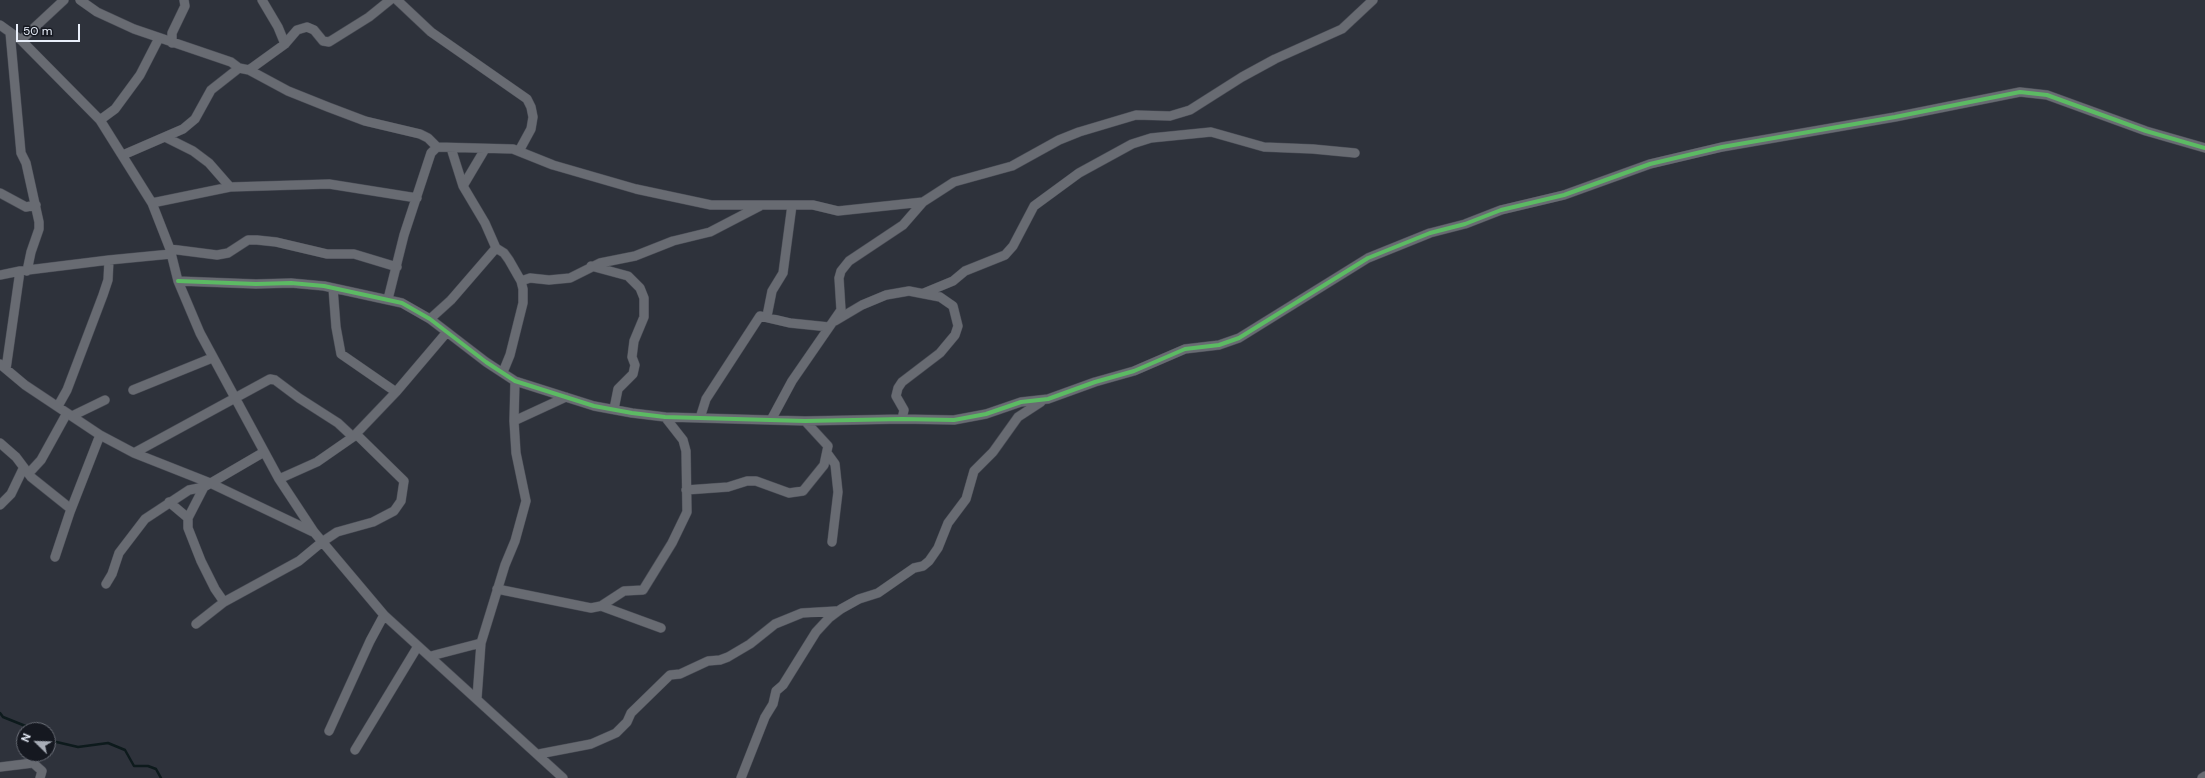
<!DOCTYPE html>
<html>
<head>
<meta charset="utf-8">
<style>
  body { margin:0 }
  #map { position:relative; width:2205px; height:778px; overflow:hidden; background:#2e323b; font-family:"DM Sans",sans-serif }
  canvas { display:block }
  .north { position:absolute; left:16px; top:722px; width:40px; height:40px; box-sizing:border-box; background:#151820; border:1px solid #6a6e77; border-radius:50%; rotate:293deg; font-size:11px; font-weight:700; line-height:16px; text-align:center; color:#e9effa }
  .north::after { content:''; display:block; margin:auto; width:14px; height:18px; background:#a8adb7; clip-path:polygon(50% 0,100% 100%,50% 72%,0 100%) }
  .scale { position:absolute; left:16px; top:24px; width:64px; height:18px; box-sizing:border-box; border:2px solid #e9effa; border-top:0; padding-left:5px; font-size:12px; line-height:14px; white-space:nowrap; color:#e9effa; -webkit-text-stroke:3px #151820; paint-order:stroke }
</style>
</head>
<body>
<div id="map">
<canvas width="2205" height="778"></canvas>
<div class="north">N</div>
<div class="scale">50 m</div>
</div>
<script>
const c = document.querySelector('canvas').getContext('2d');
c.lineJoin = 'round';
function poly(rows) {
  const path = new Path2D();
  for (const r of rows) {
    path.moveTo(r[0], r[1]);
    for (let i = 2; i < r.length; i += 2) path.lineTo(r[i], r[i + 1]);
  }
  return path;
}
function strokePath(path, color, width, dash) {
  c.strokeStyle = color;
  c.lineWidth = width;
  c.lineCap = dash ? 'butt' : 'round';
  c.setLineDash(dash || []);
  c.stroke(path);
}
strokePath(poly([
  [0,713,3,717,28,727,30,730],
  [48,740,78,747,108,743,125,750,134,766,148,766,156,769,161,778]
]), '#0d1a1c', 2.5);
const minor = poly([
  [80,0,97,12,134,29,231,62,239,68,249,70,288,91,328,107,365,121,420,134,428,138,437,147],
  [262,0,278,27,285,44],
  [397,0,431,32,527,99,531,107,533,117,531,129,519,151],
  [0,25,21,40,100,120,152,203,170,249,178,281,200,333,279,479,314,532,384,615,563,778],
  [10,32,21,153,26,163,39,222,39,229,31,252,27,271],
  [21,40,64,0],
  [172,43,172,33,185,6,184,0],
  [249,70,285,44,297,30,307,27,314,30,323,41,329,42,369,17,390,0],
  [100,120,115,109,140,75,159,38],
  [165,137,193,151,209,163,230,187],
  [451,148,463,186,485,223,496,248,504,253,509,260,521,281,523,289,523,303,510,355,503,372],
  [123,155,183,129,195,119,211,90,239,68],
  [463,186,485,149],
  [0,193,26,207,36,205],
  [152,203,230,187,329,184,417,198],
  [170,249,217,255,228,253,248,240,257,240,276,242,327,254,354,254,397,267],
  [591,266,628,276,640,288,644,298,644,317,634,341,632,357,635,365,633,374,618,389,614,409],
  [0,275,20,271],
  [178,281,256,284,291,283,324,286,402,303,430,319,486,362,515,381,594,406,632,413,665,417,805,421,902,419,954,420,986,414,1021,402,1048,399,1095,382,1134,371,1185,349,1219,345,1239,338,1368,258,1430,233,1465,224,1501,210,1564,195,1650,164,1722,147,1895,117,2020,92,2047,95,2146,131,2205,148],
  [521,281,530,278,549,280,570,278,600,263,635,256,673,241,710,232,760,206],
  [333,288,336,327,341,354,396,392],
  [924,293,953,281,965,271,1005,255,1013,246,1034,206,1079,173,1132,144,1151,138,1211,132,1264,147,1313,149,1355,153],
  [388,299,404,235,431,153,437,147,513,149,553,165,636,189,711,205,813,205,838,211,923,202],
  [767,316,772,291,783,273,792,205],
  [430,319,451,300,496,248],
  [835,321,862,305,886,295,909,291,940,297,953,306,958,326,955,335,940,353,902,382,898,388,896,396,904,410,902,419],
  [0,364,25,385,100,435,134,453,210,483,313,532],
  [6,369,20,271,109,260],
  [133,390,212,358],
  [58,406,67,390,103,295,108,280,109,260,171,254],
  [72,416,105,400],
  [700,418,706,399,760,316,790,323,829,327],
  [771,420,792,381,841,310,839,278,841,271,849,261,903,225,923,202,954,182,1012,166,1059,140,1079,132,1136,115,1170,116,1190,110,1242,77,1275,59,1342,29,1373,0],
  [514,421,566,397],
  [0,443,16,457,31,477,71,509],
  [134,453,270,379,275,380,299,398,338,423,353,437],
  [827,453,835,464,838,492,832,542],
  [29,473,41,460,67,413],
  [279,479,317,462,353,437,396,392,447,332],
  [204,487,188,518,188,528,201,561,215,589,224,602],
  [686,490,728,487,747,481,756,481,789,493,803,491,824,465,828,446,805,421],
  [169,502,188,518],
  [0,505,11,494,23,469],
  [55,557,70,512,100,435],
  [106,584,112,574,119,553,145,519,189,490,204,487,264,452],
  [497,589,591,608,601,606,624,591,643,590,672,543,687,512,686,451,683,440,665,417],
  [601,606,661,628],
  [196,624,224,602,299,561,322,542,337,532,373,522,394,511,401,501,404,481,356,434],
  [431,656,481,643],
  [477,698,481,643,505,565,515,541,526,501,516,453,514,421,515,381],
  [329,731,370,641,384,615],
  [355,750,418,646],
  [539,754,591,744,616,733,627,722,631,713,670,675,680,674,708,661,720,660,728,657,750,644,775,624,802,613,836,611],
  [0,767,33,763,42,771,40,778],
  [741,778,765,717,773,704,776,691,783,685,816,632,829,618,841,609,859,599,878,593,914,568,923,566,929,561,938,548,948,523,966,499,974,471,993,452,1018,417,1041,402],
  [2202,778,2205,776]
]);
strokePath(minor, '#4a4d56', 10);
strokePath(minor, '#686b72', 9);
strokePath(poly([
  [178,281,256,284,291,283,324,286,402,303,430,319,486,362,515,381,594,406,632,413,665,417,805,421,902,419,954,420,986,414,1021,402,1048,399,1095,382,1134,371,1185,349,1219,345,1239,338,1368,258,1430,233,1465,224,1501,210,1564,195,1650,164,1722,147,1895,117,2020,92,2047,95,2146,131,2205,148]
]), '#5cba63', 4);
</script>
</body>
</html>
